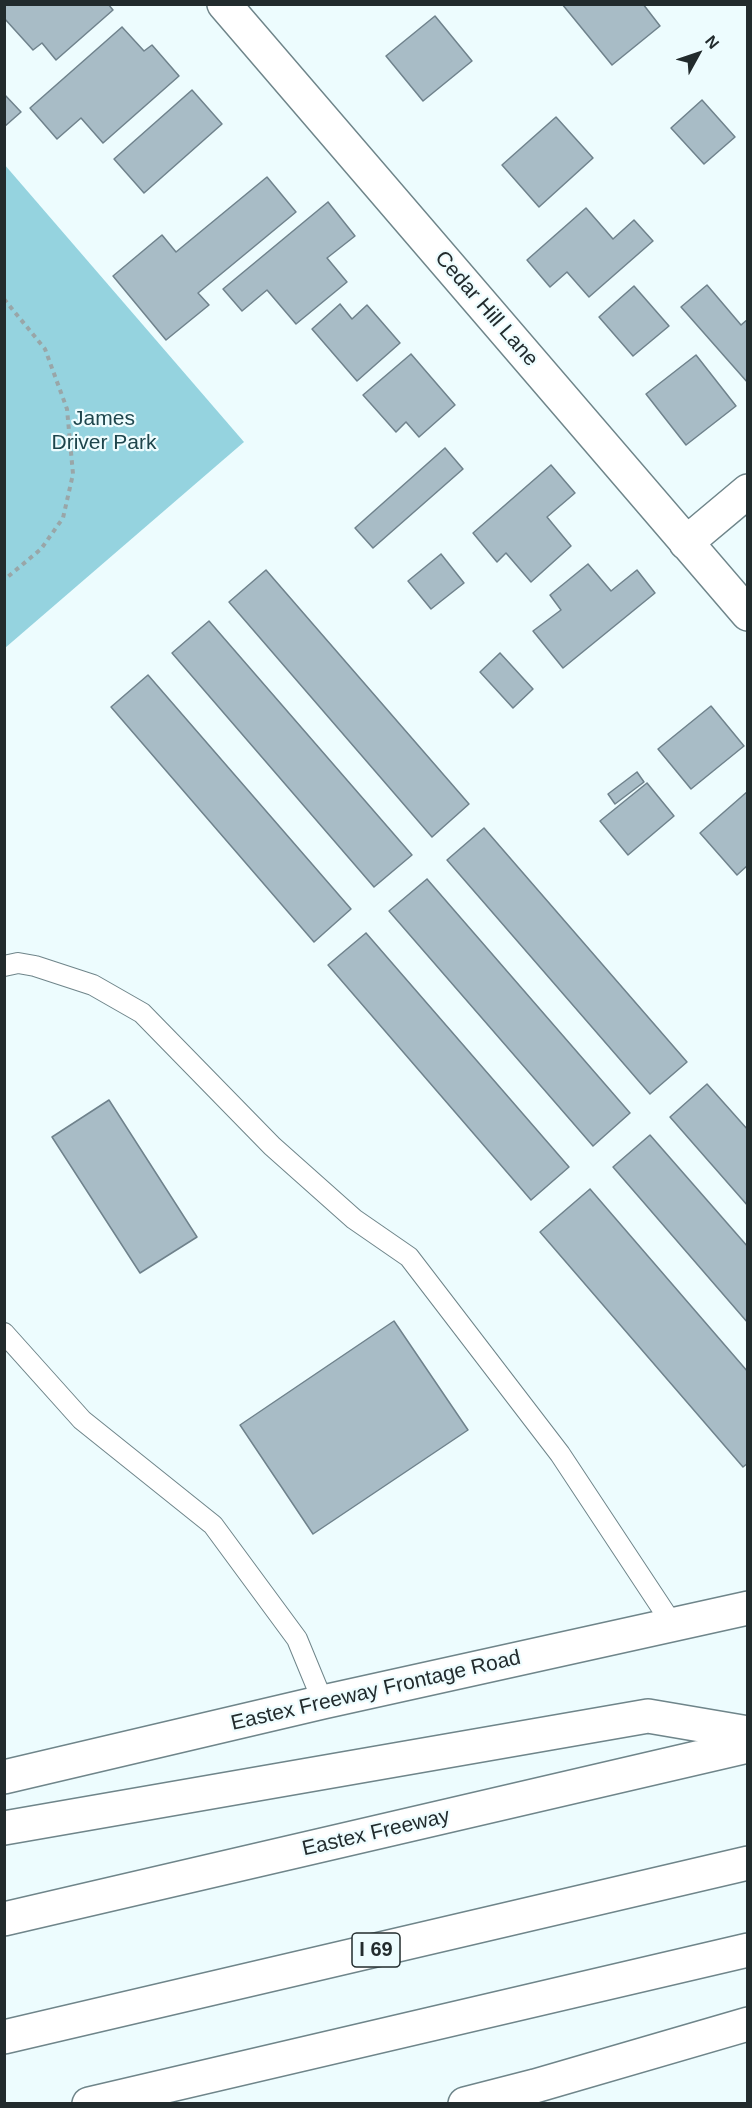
<!DOCTYPE html>
<html>
<head>
<meta charset="utf-8">
<style>
  body { margin:0 }
  #map { position:relative; width:752px; height:2108px; overflow:hidden; background:#edfcfe; font-family:Arial,sans-serif }
  canvas { display:block }
  .frame { position:absolute; inset:0; border:6px solid #222b2d; pointer-events:none }
  .north { position:absolute; left:668px; top:24px; width:60px; height:60px; -webkit-text-stroke:4px #edfcfe; paint-order:stroke; rotate:50deg; font-size:16px; font-weight:700; line-height:24px; text-align:center; color:#222b2d }
  .north::after { content:''; display:block; margin:auto; width:21px; height:27px; background:#222b2d; clip-path:polygon(50% 0,100% 100%,50% 72%,0 100%) }
</style>
</head>
<body>
<div id="map">
<canvas width="752" height="2108"></canvas>
<div class="frame"></div>
<div class="north">N</div>
</div>
<script>
const c = document.querySelector('canvas').getContext('2d');
c.lineJoin = 'round';
function paint(path, color) {
  c.fillStyle = color;
  c.fill(path, 'evenodd');
}
function poly(rows) {
  const path = new Path2D();
  for (const r of rows) {
    path.moveTo(r[0], r[1]);
    for (let i = 2; i < r.length; i += 2) path.lineTo(r[i], r[i + 1]);
  }
  return path;
}
function strokePath(path, color, width, dash) {
  c.strokeStyle = color;
  c.lineWidth = width;
  c.lineCap = dash ? 'butt' : 'round';
  c.setLineDash(dash || []);
  c.stroke(path);
}
function label(font, color, halo, rows, align = 'center') {
  c.font = font + ' Arial,sans-serif';
  c.lineWidth = 4.5;
  c.setLineDash([]);
  c.textBaseline = 'middle';
  c.strokeStyle = halo;
  c.fillStyle = color;
  for (const [text, x, y, turn = 0] of rows) {
    c.save();
    c.translate(x, y);
    c.rotate((+turn || 0) * Math.PI / 180);
    c.textAlign = isNaN(turn) ? turn : align;
    if (halo) c.strokeText(text, 0, 0);
    c.fillText(text, 0, 0);
    c.restore();
  }
}
paint(poly([
  [4,164,244,442,5,648,4,648]
]), '#95d3df');
const building = poly([
  [4,4,108,4,113,10,56,60,42,43,33,50,4,18,4,4],
  [562,4,643,4,660,26,612,65,562,4],
  [435,16,472,61,423,101,386,56,435,16],
  [122,27,144,51,152,45,179,76,103,143,81,118,57,139,30,108,122,27],
  [192,90,222,124,144,193,114,159,192,90],
  [4,94,21,112,4,127,4,94],
  [702,100,735,137,704,164,671,128,702,100],
  [556,117,593,158,539,207,502,165,556,117],
  [267,177,296,212,198,293,209,305,166,340,113,276,162,235,176,252,267,177],
  [328,202,355,236,327,258,347,282,296,324,267,290,242,311,223,289,328,202],
  [586,208,613,239,634,220,653,241,589,297,567,272,550,287,527,260,586,208],
  [707,285,741,325,748,319,748,383,681,307,707,285],
  [634,286,669,326,633,356,599,317,634,286],
  [340,304,352,319,367,305,400,343,357,381,312,329,340,304],
  [411,354,455,405,419,437,406,422,396,432,363,395,411,354],
  [696,355,736,406,686,445,646,394,696,355],
  [445,448,463,469,373,548,355,528,445,448],
  [551,465,575,493,547,517,571,546,531,582,506,553,497,562,473,533,551,465],
  [441,554,464,583,431,609,408,581,441,554],
  [588,564,611,591,637,570,655,593,563,668,533,631,561,610,550,595,588,564],
  [266,570,469,804,432,837,229,602,266,570],
  [209,621,412,855,374,887,172,653,209,621],
  [500,653,533,689,513,708,480,672,500,653],
  [148,675,351,909,314,942,111,707,148,675],
  [711,706,744,746,691,789,658,749,711,706],
  [637,772,644,782,615,804,608,794,637,772],
  [647,783,674,816,628,855,600,821,647,783],
  [748,791,748,865,737,875,700,833,748,791],
  [484,828,687,1062,650,1094,447,860,484,828],
  [427,879,630,1113,593,1146,389,911,427,879],
  [366,933,569,1167,531,1200,328,965,366,933],
  [707,1084,748,1130,748,1206,670,1117,707,1084],
  [109,1100,197,1237,140,1273,52,1137,109,1100],
  [650,1135,748,1247,748,1323,613,1167,650,1135],
  [590,1189,748,1372,748,1463,743,1467,540,1232,590,1189],
  [394,1321,468,1430,313,1534,240,1425,394,1321]
]);
paint(building, '#a8bcc6');
strokePath(building, '#6f828c', 1.5);
const lane = poly([
  [4,966,18,963,35,966,93,985,142,1013,272,1146,354,1219,409,1257,560,1454,673,1625],
  [4,1333,82,1420,213,1525,297,1639,323,1702]
]);
const street = poly([
  [224,4,748,614],
  [686,543,748,491]
]);
const secondary = poly([
  [4,1777,323,1702,748,1608]
]);
const highway = poly([
  [4,1828,648,1716,748,1733],
  [4,1919,748,1746],
  [4,2037,748,1863],
  [89,2104,748,1950],
  [465,2104,535,2086,748,2024]
]);
strokePath(lane, '#6f858a', 22);
strokePath(street, '#6f858a', 36);
strokePath(secondary, '#6f858a', 36);
strokePath(highway, '#6f858a', 36);
strokePath(poly([
  [4,299,45,349,67,409,73,474,63,518,41,549,4,580]
]), '#99a6a8', 4, [4.5, 4.5]);
strokePath(lane, '#fff', 20);
strokePath(street, '#fff', 33);
strokePath(secondary, '#fff', 33);
strokePath(highway, '#fff', 33);
for (const [x, y, w] of [
  [376,1950,48]
]) {
  const box = new Path2D();
  box.roundRect(x - w / 2, y - 17, w, 34, 4.5);
  c.fillStyle = '#edfcfe';
  c.fill(box);
  strokePath(box, '#222b2d', 1.5);
}
label('bold 20px', '#222b2d', null, [
  ["I 69",376,1950]
]);
label('21px', '#222b2d', '#edfcfe', [
  ["Cedar Hill Lane",486,309,49],
  ["Eastex Freeway Frontage Road",376,1691,-13],
  ["Eastex Freeway",376,1833,-13]
]);
label('21px', '#1e454c', '#edfcfe', [
  ["James",104,419],
  ["Driver Park",104,443]
]);
</script>
</body>
</html>
